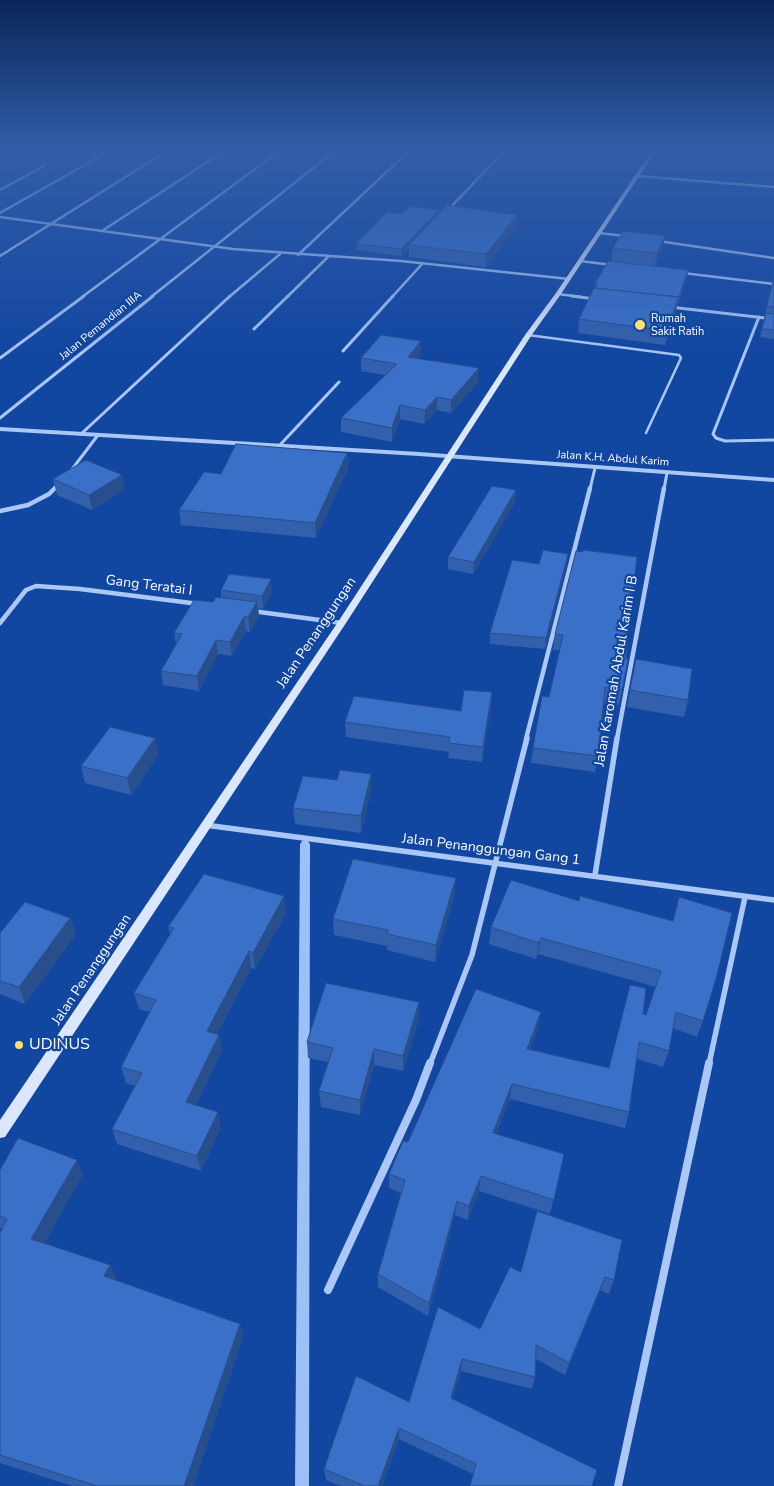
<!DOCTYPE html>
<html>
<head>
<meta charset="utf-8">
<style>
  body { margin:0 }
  canvas { display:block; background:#1146a1 }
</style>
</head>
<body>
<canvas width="774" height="1486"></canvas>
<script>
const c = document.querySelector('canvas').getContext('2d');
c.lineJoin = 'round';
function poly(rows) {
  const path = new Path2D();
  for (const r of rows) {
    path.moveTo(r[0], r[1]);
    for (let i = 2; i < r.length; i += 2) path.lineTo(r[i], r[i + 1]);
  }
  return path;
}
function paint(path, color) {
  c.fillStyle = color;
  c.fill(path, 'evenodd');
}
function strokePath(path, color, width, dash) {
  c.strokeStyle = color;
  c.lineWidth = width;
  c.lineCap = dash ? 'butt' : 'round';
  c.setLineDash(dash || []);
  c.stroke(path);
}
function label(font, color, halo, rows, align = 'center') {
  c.font = font + ' "Nunito Sans",sans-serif';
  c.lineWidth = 4.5;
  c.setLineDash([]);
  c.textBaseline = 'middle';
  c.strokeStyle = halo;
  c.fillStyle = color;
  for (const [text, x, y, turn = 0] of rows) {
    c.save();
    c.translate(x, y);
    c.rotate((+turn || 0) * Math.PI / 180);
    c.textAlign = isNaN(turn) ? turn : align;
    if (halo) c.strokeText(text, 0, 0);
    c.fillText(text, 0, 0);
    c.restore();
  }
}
paint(poly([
  [305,840,308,841,310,844,309,1486,295,1486,300,844,302,841,305,840]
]), '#9cc0f8');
strokePath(poly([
  [528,335,679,355,681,358,646,433]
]), '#aac7f5', 2.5);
strokePath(poly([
  [637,176,774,187],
  [0,190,44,166],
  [448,210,506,149],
  [0,213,113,149],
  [0,217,233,249,401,261,569,279],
  [102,231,227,149],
  [599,233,625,236],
  [658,241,774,258],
  [298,255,411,149],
  [0,256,170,149],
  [580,261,612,265],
  [683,273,774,284],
  [558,294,581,297],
  [82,297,282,149],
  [151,297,337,149],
  [229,297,280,254],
  [287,297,329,256],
  [392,297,423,263]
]), '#aac7f5', 2.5);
strokePath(poly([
  [572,296,595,299],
  [670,307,774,319],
  [759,317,713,434,716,438,725,441,774,440],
  [254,329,288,296],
  [343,351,393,296],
  [0,358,84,296],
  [0,418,153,296],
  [81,434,230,296],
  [279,446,339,382],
  [70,472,98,435],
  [54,489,60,484],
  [590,489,595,468],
  [664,489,667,473]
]), '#aac7f5', 3);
strokePath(poly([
  [0,511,28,505,49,494,55,488],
  [252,611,342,623],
  [0,623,26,590,36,586,80,589,199,604],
  [526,739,590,488],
  [617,739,664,488]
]), '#aac7f5', 4.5);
strokePath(poly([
  [205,825,774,900],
  [595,875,617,738],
  [430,1064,472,955,527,738],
  [709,1064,745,897]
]), '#aac7f5', 5.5);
strokePath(poly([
  [328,1290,416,1100,430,1063],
  [618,1486,709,1063]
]), '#aac7f5', 8);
paint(poly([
  [0,427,419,452,774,478,774,482,419,456,0,431,0,427]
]), '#aac7f5');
paint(poly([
  [653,149,657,149,561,294,531,336,346,623,5,1137,0,1138,0,1120,338,622,525,335,556,293,653,149]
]), '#dbe7fe');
paint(poly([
  [439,210,439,214,516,227,486,267,409,257,409,248,401,256,357,250,356,244,402,214],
  [613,248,663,249,655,266,688,270,687,277,678,304,677,304,676,311,665,345,578,333,579,319,595,288,595,284,611,261],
  [774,275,774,339,760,337],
  [420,354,417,359,478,382,451,413,437,410,424,424,400,419,392,442,341,432,341,418,385,375,361,371,361,358],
  [347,453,348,468,316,538,181,525,179,510,221,474],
  [122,475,124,490,92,510,57,495,53,479],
  [516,490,515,502,473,574,448,569,448,557],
  [583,552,633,590,631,605,630,605,626,659,628,659,619,705,604,703,598,756,595,772,531,763,533,748,549,697,560,650,553,650,555,634],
  [568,554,566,565,545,649,490,644,490,633],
  [221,590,272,592,263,609,258,608,259,616,250,632,246,631,232,656,218,654,199,691,163,685,161,671,176,644,174,633,213,602,221,597],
  [636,659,688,700,684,717,627,707],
  [492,692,491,707,482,762,448,758,449,752,346,737,345,722,461,711],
  [155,738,158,755,131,795,85,783,81,766],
  [371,791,361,833,295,824,293,808],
  [455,894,435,962,387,950,387,946,334,935,333,919],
  [284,896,286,913,255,969,251,968,217,1034,222,1051,196,1105,221,1127,201,1171,117,1144,112,1129,135,1086,126,1083,121,1067,150,1012,139,1009,134,993,170,934,168,927],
  [579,901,673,921,703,1021,697,1037,673,1028,669,1051,663,1067,637,1059,629,1112,625,1128,510,1099,496,1134,564,1154,550,1214,479,1191,468,1220,455,1215,428,1316,378,1287,378,1274,401,1193,389,1188,389,1174,408,1142,538,1028,530,1049,609,1068,643,1014,646,1015,656,987,538,954,536,959,489,944,491,927],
  [70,918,76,934,25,1004,0,994,0,933],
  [419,1002,419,1018,403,1071,374,1065,360,1115,321,1107,319,1091,328,1062,308,1058,307,1042],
  [0,1170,83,1174,44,1243,110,1265,116,1278,115,1280,240,1324,243,1337,193,1486,73,1486,0,1463,0,1233,2,1229,0,1228],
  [537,1211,614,1280,609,1294,600,1290,565,1375,536,1359,535,1377,532,1389,461,1371,453,1399,597,1470,473,1474,399,1439,382,1486,341,1486,326,1480,324,1469,409,1402,480,1329,521,1272]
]), '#3260ac');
paint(poly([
  [439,210,439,216,409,245,409,248,401,256,401,249],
  [517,215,516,227,486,267,486,254],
  [665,236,663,249,654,267,657,253],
  [688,270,687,277,678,304,679,297],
  [678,297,676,311,665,345,668,331],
  [421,341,420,354,408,370,408,357],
  [479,368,478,382,451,413,451,400],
  [437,397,437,410,424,424,425,410],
  [400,405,400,419,392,442,392,428],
  [347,453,348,468,316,538,315,523],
  [122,475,124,490,92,510,89,495],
  [516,490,515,502,473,574,474,562],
  [568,554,566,565,545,649,546,638],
  [271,579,272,592,263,609,262,596],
  [257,602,259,616,250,632,248,617],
  [244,617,246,631,232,656,230,642],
  [216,640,218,654,199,691,197,676],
  [492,692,491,707,482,762,483,747],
  [155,738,158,755,131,795,127,778],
  [371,774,371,791,361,833,361,816],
  [456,878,455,894,435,962,436,945],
  [284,896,286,913,255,969,253,953],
  [70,918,76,934,25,1004,19,987],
  [541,938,538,954,536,959,539,943],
  [249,951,251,968,210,1047,207,1031],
  [419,1002,419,1018,403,1071,403,1056],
  [541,1012,538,1028,524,1064,527,1049],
  [219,1035,222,1051,190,1117,186,1102],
  [374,1049,374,1065,360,1115,360,1100],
  [512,1084,510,1099,491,1148,493,1133],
  [218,1112,221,1127,201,1171,197,1156],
  [77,1160,83,1174,39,1253,31,1239],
  [481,1176,479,1191,468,1220,469,1206],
  [457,1201,455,1215,428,1316,429,1303],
  [110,1265,116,1278,110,1290,104,1276],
  [605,1277,600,1290,565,1375,569,1363],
  [240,1324,243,1337,193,1486,184,1486],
  [462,1359,461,1371,450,1410,451,1398],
  [399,1428,399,1439,382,1486,378,1486]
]), '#294e8c');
const building = poly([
  [447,205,517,215,486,254,409,245,447,205],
  [411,206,439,210,401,249,356,244,387,212,402,214,411,206],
  [623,231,665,236,657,253,613,248,623,231],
  [608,261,688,270,679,297,596,288,598,284,595,284,608,261],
  [774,278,774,307,767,306,774,278],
  [594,288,678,297,668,331,579,319,594,288],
  [766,313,774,314,774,330,762,329,766,313],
  [381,335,421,341,408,357,479,368,451,400,437,397,425,410,400,405,392,428,341,418,397,364,361,358,381,335],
  [236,444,347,453,315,523,179,510,204,472,221,474,236,444],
  [86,460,122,475,89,495,53,479,86,460],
  [492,486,516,490,474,562,448,557,492,486],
  [543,550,568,554,546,638,490,633,512,560,539,564,543,550],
  [583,550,637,557,633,590,631,589,626,659,628,659,622,690,605,687,598,756,533,748,542,696,549,697,563,635,555,634,576,551,583,552,583,550],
  [229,574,271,579,262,596,221,590,229,574],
  [216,597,257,602,248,617,244,617,230,642,216,640,197,676,161,671,182,634,174,633,194,600,213,602,216,597],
  [636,659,692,669,688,700,630,690,636,659],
  [464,690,492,692,483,747,449,743,450,737,345,722,354,696,461,711,464,690],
  [110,727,155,738,127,778,81,766,110,727],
  [340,770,371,774,361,816,293,808,303,776,337,780,340,770],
  [353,859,456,878,436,945,387,934,388,930,333,919,353,859],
  [204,874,284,896,253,953,249,951,207,1031,219,1035,186,1102,218,1112,197,1156,112,1129,142,1073,121,1067,156,1000,134,993,174,928,168,927,204,874],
  [511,880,579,901,580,896,673,921,679,897,732,913,716,979,703,1021,676,1012,669,1051,639,1042,629,1112,512,1084,493,1133,564,1154,554,1200,481,1176,469,1206,457,1201,429,1303,378,1274,405,1180,389,1174,403,1141,408,1142,476,989,541,1012,527,1049,609,1068,630,985,646,988,643,1014,646,1015,661,971,541,938,539,943,491,927,511,880],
  [25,902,70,918,19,987,0,981,0,933,25,902],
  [326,983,419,1002,403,1056,374,1049,360,1100,319,1091,333,1048,307,1042,326,983],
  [18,1138,77,1160,31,1239,110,1265,104,1276,240,1324,184,1486,97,1486,0,1455,0,1233,7,1219,0,1216,0,1170,18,1138],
  [537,1211,622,1240,614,1280,605,1277,569,1363,536,1345,535,1377,462,1359,451,1398,597,1470,592,1486,470,1486,476,1464,399,1428,378,1486,365,1486,324,1469,356,1376,409,1402,438,1307,480,1329,510,1267,521,1272,537,1211]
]);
paint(building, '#3a70c8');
strokePath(building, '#294e8c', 1);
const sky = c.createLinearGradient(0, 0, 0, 357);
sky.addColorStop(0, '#092659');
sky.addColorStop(0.42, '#325da8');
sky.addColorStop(1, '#325da800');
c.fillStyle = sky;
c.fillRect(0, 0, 774, 357);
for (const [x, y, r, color] of [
  [640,325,6,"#ffdf6e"],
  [19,1045,5,"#ffdf6e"]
]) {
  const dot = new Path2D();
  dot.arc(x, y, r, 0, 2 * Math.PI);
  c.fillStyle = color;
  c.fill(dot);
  strokePath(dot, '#1146a1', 2);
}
label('11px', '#fff', '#1146a1', [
  ["Rumah",651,319],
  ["Sakit Ratih",651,332]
], 'left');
label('11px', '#fff', '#1146a1', [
  ["Jalan Pemandian IIIA",101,326,-39],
  ["Jalan K.H. Abdul Karim",613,459,4]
]);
label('14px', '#fff', '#1146a1', [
  ["Gang Teratai I",149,586,7],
  ["Jalan Penanggungan",317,633,-56],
  ["Jalan Karomah Abdul Karim I B",617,671,-80],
  ["Jalan Penanggungan Gang 1",491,850,7],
  ["Jalan Penanggungan",92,970,-56]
]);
label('16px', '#fff', '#1146a1', [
  ["UDINUS",29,1045]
], 'left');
</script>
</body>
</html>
